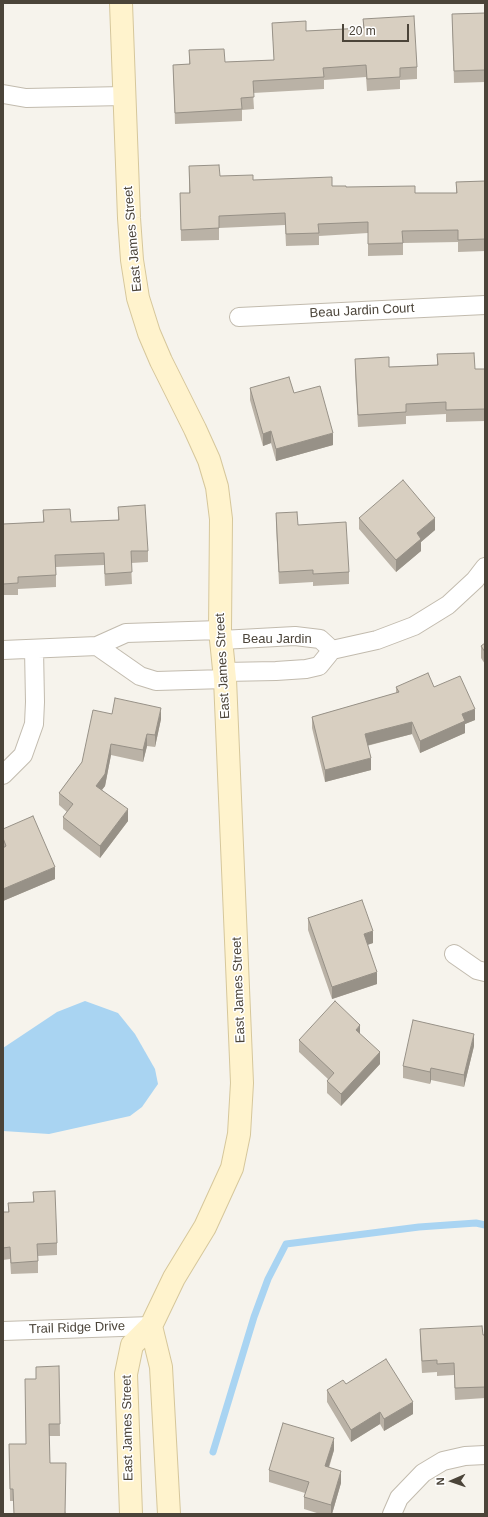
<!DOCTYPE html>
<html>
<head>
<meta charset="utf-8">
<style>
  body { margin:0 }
  #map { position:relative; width:488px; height:1517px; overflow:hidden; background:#f6f3ec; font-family:Helvetica,sans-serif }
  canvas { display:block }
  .frame { position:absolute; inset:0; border:4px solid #4b4439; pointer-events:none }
  .north { position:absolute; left:432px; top:1461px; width:40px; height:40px; -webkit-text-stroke:3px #fff; paint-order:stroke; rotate:268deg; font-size:11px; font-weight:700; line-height:16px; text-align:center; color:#4b4439 }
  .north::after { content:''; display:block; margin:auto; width:14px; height:18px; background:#4b4439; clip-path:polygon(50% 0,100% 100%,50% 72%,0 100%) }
  .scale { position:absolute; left:342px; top:24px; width:67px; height:18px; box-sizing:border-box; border:2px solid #4b4439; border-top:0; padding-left:5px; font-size:12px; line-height:14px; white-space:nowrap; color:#4b4439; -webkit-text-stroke:3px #fff; paint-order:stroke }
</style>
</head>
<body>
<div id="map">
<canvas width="488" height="1517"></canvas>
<div class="frame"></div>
<div class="north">N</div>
<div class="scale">20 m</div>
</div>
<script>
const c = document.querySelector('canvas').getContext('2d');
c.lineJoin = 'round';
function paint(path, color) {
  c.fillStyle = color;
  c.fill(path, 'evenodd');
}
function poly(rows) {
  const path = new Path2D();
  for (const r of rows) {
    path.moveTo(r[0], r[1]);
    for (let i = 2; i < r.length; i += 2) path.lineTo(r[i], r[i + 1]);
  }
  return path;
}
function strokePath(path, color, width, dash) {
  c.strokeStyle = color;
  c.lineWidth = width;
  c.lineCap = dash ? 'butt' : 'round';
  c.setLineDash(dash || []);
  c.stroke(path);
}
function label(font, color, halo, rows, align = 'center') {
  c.font = font + ' Helvetica,sans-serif';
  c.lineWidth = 3;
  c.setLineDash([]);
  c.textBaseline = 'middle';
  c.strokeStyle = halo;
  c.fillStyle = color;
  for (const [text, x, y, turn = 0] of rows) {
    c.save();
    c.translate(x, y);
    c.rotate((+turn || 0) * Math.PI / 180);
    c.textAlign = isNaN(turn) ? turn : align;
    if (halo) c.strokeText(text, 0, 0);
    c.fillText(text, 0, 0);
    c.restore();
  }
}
paint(poly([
  [85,1001,118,1013,135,1034,155,1069,158,1084,142,1107,130,1116,49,1134,3,1131,3,1048,57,1012]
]), '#a9d4f2');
strokePath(poly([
  [213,1452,254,1317,268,1279,286,1244,419,1227,476,1223,485,1225]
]), '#a9d4f2', 7);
const street = poly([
  [3,94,26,98,124,96],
  [239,317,485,305],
  [221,640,295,636,320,639,332,650],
  [97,646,140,676,156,681,225,679],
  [3,650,97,646,126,633,220,630],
  [332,650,377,640,414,626,448,605,475,580,485,567],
  [224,672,276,671,306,669,319,666,332,650],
  [3,775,23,755,34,724,35,702,34,649],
  [454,954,477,970,485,972],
  [3,1331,151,1326],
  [392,1514,399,1498,423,1473,443,1461,465,1456,485,1455]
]);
const secondary = poly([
  [121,3,129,218,132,260,138,298,149,333,161,361,195,429,209,460,217,487,221,519,220,630,225,679,242,1083,239,1134,232,1168,205,1227,174,1278,151,1326,132,1345,126,1374,131,1514],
  [151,1326,161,1367,169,1514]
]);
strokePath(street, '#c2bbae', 20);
strokePath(secondary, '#d6c79b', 24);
strokePath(street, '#fff', 18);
strokePath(secondary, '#fff3cd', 22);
paint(poly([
  [485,13,485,82,454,83,452,14],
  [363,19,417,67,417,79,400,80,400,89,367,91,366,77,324,80,324,89,253,93,254,109,242,110,242,121,175,124,173,65,189,64,189,50,225,62,274,60,272,23,306,31,363,28],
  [189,166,220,176,253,180,346,187,415,193,456,193,456,182,485,181,485,251,458,252,458,242,403,243,403,255,368,256,368,233,319,236,319,245,286,246,285,225,219,228,219,240,181,241,180,193,189,193],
  [437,354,475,369,485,369,485,421,446,422,446,414,406,416,406,424,358,427,355,371,355,359,389,367,437,365],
  [250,388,294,393,333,445,276,461,271,443,263,446,250,400],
  [118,507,148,551,148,562,131,563,132,584,105,586,104,565,56,567,56,587,18,589,18,595,3,595,3,524,43,522,43,510,71,522,118,520],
  [276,513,298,525,349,572,349,584,313,586,313,582,279,584,276,525],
  [359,518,435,530,421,542,421,551,396,572,359,529],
  [485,643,485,664,481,658,481,646],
  [396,687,434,687,475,720,465,724,465,733,420,753,412,734,367,746,371,770,325,782,312,728,312,717,396,693],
  [112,714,161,719,155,747,147,746,143,762,111,755,105,786,102,790,128,821,100,858,63,829,63,817,67,812,59,805,59,793,82,762],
  [3,829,55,879,3,901],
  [308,918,373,943,367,945,377,984,332,999,308,930],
  [360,1034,380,1064,341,1106,327,1093,327,1081,328,1079,299,1052,299,1040],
  [474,1046,464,1087,431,1080,430,1084,403,1078,403,1066],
  [33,1192,57,1243,57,1255,38,1256,38,1273,11,1274,10,1259,3,1260,3,1212,8,1212,8,1203,33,1202],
  [420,1329,485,1335,485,1398,455,1400,454,1375,437,1376,437,1372,422,1373,420,1341],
  [59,1366,60,1436,49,1436,50,1463,66,1514,14,1514,13,1501,10,1501,9,1444,26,1444,36,1379],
  [346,1384,413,1414,384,1431,380,1424,351,1442,327,1402,327,1390],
  [334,1450,329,1468,341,1483,332,1514,320,1514,304,1509,304,1497,305,1493,269,1482,269,1470]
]), '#bab2a6');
paint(poly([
  [271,431,271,443,263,446,263,434],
  [333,433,333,445,276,461,276,449],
  [435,518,435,530,421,542,421,551,396,572,396,560,417,533],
  [161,708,161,719,155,747,155,735],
  [475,709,475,720,465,724,465,733,420,753,420,741,462,714],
  [412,722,412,734,365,746,365,734],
  [147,734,147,746,143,762,143,750],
  [111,744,111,755,105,786,96,797,96,786],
  [371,758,371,770,325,782,325,770],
  [128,809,128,821,100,858,100,846],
  [55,867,55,879,3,901,3,889],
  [373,931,373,943,364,946,364,934],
  [377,972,377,984,332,999,332,987],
  [360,1025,360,1037,356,1030],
  [474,1034,474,1046,464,1087,464,1075],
  [380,1052,380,1064,341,1106,341,1094],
  [431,1068,431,1080,430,1084,430,1072],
  [413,1402,413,1414,384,1431,384,1419],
  [380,1412,380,1424,351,1442,351,1430],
  [334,1438,334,1450,325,1478,325,1466],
  [341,1471,341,1483,332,1514,331,1514,331,1505]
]), '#979187');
const building = poly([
  [485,13,485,70,454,71,452,14,485,13],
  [414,16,417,67,400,68,400,77,367,79,366,65,323,68,324,77,253,81,254,97,241,98,242,109,175,113,173,65,190,64,189,50,224,49,225,62,274,60,272,23,306,21,306,31,364,28,363,19,414,16],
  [219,165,220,176,253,175,253,180,332,177,332,186,346,186,346,187,415,186,415,193,457,193,456,182,485,181,485,239,458,240,458,230,402,231,403,243,368,244,368,222,318,224,319,233,286,234,285,213,219,216,219,228,181,230,180,193,190,193,189,166,219,165],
  [474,353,475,369,485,369,485,409,446,410,446,402,406,404,406,412,358,415,355,359,389,357,389,367,438,365,437,354,474,353],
  [289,377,294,393,320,386,333,433,276,449,271,431,263,434,250,388,289,377],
  [403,480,435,518,417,533,421,539,396,560,359,518,403,480],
  [145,505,148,551,131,551,132,572,105,574,104,553,55,555,56,575,18,577,18,583,3,584,3,524,44,522,43,510,70,509,71,522,119,520,118,507,145,505],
  [297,512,298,525,346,522,349,572,313,574,313,570,279,572,276,513,297,512],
  [485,643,485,652,481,646,485,643],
  [428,673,434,687,460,676,475,709,462,714,465,721,420,741,412,722,365,734,371,758,325,770,312,717,399,692,396,687,428,673],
  [115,698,161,708,155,735,147,734,143,750,111,744,105,774,96,786,128,809,100,846,63,817,73,804,59,793,82,762,93,710,112,714,115,698],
  [33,816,55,867,3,889,3,848,6,846,3,838,3,829,33,816],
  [362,900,373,931,364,934,377,972,332,987,308,918,362,900],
  [335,1001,360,1025,356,1030,380,1052,341,1094,327,1081,334,1073,299,1040,335,1001],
  [413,1020,474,1034,464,1075,431,1068,430,1072,403,1066,413,1020],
  [55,1191,57,1243,37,1244,38,1261,11,1263,10,1247,3,1248,3,1212,9,1212,8,1203,34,1202,33,1192,55,1191],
  [482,1326,483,1335,485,1335,485,1387,455,1388,454,1363,437,1364,437,1360,422,1361,420,1329,482,1326],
  [386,1359,413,1402,384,1419,380,1412,351,1430,327,1390,343,1380,346,1384,386,1359],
  [59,1366,60,1424,49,1424,50,1463,66,1463,65,1514,14,1514,13,1489,10,1489,9,1444,26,1444,25,1379,36,1379,36,1367,59,1366],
  [283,1423,334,1438,325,1466,341,1471,331,1505,304,1497,309,1482,269,1470,283,1423]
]);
paint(building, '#d8cfc1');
strokePath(building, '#979187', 1);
label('13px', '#4b4439', '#fff', [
  ["East James Street",133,239,-95],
  ["Beau Jardin Court",362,311,-3],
  ["Beau Jardin",277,639],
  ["East James Street",223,666,-93],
  ["East James Street",239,990,-92],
  ["Trail Ridge Drive",77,1328,-2],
  ["East James Street",128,1428,-91]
]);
</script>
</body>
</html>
